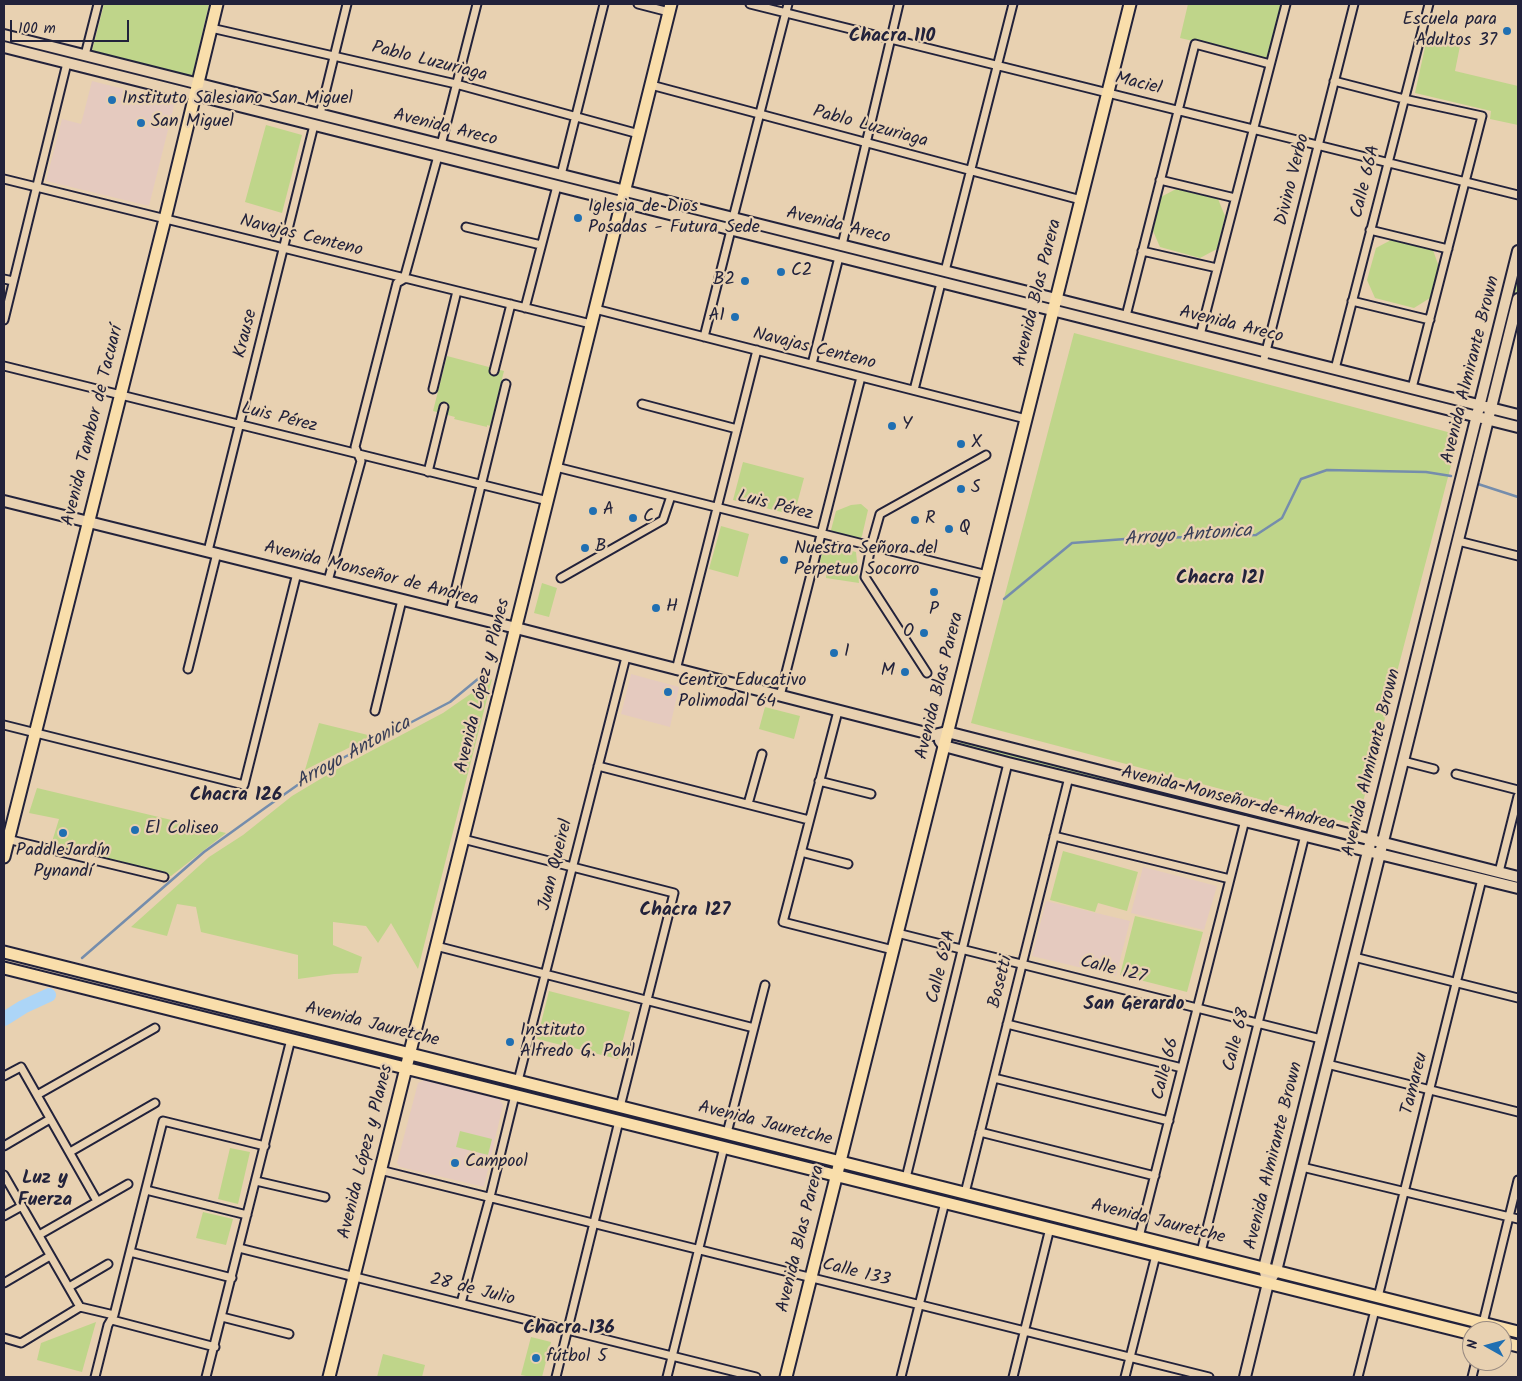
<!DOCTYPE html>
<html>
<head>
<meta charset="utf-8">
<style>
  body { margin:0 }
  #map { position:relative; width:1522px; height:1381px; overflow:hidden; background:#e8d1b1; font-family:Kalam,sans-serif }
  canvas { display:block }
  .frame { position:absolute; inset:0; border:5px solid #22223b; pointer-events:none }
  .north { position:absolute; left:1462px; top:1321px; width:50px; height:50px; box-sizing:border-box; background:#e8d1b1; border:1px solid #998b82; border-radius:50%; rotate:277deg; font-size:14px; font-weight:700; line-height:20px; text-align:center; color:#22223b }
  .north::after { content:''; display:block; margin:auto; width:18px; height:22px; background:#1f6fb2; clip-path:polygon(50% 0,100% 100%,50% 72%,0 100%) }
  .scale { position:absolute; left:10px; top:20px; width:119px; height:22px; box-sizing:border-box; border:2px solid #22223b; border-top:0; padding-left:6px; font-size:15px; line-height:18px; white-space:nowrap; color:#22223b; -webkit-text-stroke:4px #e8d1b1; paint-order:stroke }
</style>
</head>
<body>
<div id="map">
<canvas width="1522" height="1381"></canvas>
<div class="frame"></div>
<div class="north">N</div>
<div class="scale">100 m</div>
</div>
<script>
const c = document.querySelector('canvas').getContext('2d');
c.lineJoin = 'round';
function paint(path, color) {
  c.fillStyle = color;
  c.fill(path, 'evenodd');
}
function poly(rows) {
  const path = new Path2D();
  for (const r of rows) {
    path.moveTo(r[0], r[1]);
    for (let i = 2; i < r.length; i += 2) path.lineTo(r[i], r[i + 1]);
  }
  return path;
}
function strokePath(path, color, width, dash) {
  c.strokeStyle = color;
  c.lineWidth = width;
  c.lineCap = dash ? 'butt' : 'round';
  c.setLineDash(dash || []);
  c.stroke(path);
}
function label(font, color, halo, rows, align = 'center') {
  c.font = font + ' Kalam,sans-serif';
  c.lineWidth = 4.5;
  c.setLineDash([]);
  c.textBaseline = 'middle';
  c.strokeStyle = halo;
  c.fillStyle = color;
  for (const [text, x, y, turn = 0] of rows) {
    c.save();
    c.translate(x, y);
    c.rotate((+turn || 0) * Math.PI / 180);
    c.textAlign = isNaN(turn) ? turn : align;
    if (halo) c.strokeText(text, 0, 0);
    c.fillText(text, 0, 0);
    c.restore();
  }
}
paint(poly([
  [92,81,175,102,149,206,46,181,62,119,81,124],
  [631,674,679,687,670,727,621,714],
  [1143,867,1217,886,1204,930,1131,913],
  [1046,901,1130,921,1116,976,1032,956],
  [424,1080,499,1099,503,1105,484,1187,400,1167,397,1163,418,1083]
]), '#e5cabf');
paint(poly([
  [104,4,209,4,192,77,92,51],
  [1188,4,1281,4,1267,58,1180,38],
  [1427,38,1460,46,1455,71,1518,86,1518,125,1490,119,1491,111,1415,93],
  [266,125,302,135,282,213,245,202],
  [1176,189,1218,199,1225,216,1217,249,1200,258,1160,247,1153,231,1161,197],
  [1391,240,1433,250,1439,267,1430,298,1414,308,1375,298,1367,280,1376,248],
  [1518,267,1518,287,1384,827,1379,825],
  [1074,333,1459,435,1357,825,971,723],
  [447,356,504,371,490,426,487,425,487,427,454,419,455,417,433,411],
  [743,462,804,478,794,515,733,500],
  [861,504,868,510,862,536,860,539,834,534,831,530,836,511,851,505],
  [721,526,749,534,738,577,709,569],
  [825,544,856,552,859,583,826,578,827,568,820,562],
  [542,583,557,588,549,617,534,613],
  [492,679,418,969,391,923,378,943,366,926,333,922,333,945,362,957,358,973,334,974,298,979,298,955,201,932,196,907,177,904,167,936,131,927,209,857,243,835,292,796,337,769,443,713],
  [765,707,800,716,794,739,759,729],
  [319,723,372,736,305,770],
  [961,741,1350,838,1350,842,960,744],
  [37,788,226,833,171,876,51,845,59,819,29,813],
  [1063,851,1138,872,1127,911,1098,903,1095,912,1050,900],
  [1368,869,1373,871,1275,1263,1270,1262],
  [1135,916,1203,932,1187,992,1120,975],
  [549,991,630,1012,618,1059,537,1039],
  [460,1131,492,1139,488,1155,456,1147],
  [230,1148,250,1152,238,1204,218,1199],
  [203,1212,233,1219,226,1245,196,1238],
  [96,1322,82,1372,37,1360,41,1343],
  [531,1337,551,1342,542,1377,531,1377,521,1375],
  [383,1354,425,1365,422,1377,377,1377]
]), '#bfd58a');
strokePath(poly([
  [1478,484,1518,497],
  [1004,599,1072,543,1125,539,1256,535,1282,518,1301,479,1327,470,1426,472,1451,476],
  [82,958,204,852,265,808,316,772,450,702,490,669]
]), '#758dac', 2.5);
strokePath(poly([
  [4,1019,23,1007,49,995]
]), '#acd5f7', 14);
const street = poly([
  [638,4,669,12],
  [750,4,1518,195],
  [211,28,456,84,639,134],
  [85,55,98,4],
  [1334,81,1404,99,1482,116,1412,388],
  [651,85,1081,200],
  [320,114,347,4],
  [441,145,477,4],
  [561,175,604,4],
  [4,179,591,324],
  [1160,180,1235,198],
  [733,218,788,4],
  [466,227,541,245],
  [1370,230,1448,249],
  [842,245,899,4],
  [1142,251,1217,268],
  [945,271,1013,4],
  [4,279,13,281],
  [404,279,438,156],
  [1352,301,1430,320],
  [525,308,557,186],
  [595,309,1026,419],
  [1126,316,1195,44,1270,64],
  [4,320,67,63],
  [1200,335,1286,4],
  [704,337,731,230],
  [1263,363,1354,4],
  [812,364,839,257],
  [4,366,548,501],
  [1335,369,1429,4],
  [494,371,511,304],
  [433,389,457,291],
  [914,390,941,283],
  [642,404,737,429],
  [556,467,987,575],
  [428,472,444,407],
  [1458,541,1518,556],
  [208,551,314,125],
  [561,578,663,520,671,496],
  [328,581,361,461,355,447,397,283,404,279],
  [450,612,506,384],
  [188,669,217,553],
  [676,670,757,350],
  [927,673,865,577,871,546,880,514,986,455],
  [780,696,861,377],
  [375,711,402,600],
  [838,711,783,922,893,950],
  [4,725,244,785,297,573],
  [1403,761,1434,769],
  [598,766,809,820],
  [1456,774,1518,790],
  [819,781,871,794],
  [748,804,762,754],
  [1054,836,1230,879],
  [7,839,164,877],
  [463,839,674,893,620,1107],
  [801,852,848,864],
  [1499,872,1518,796],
  [897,933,1321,1039],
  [436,946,754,1028],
  [1354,957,1518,998],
  [1007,1024,1182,1068],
  [1327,1064,1518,1112],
  [4,1076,21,1067,97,1201],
  [994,1078,1169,1121],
  [518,1081,626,657],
  [37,1095,155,1028],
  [980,1132,1155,1176],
  [727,1133,765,985],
  [4,1146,50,1119],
  [70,1152,155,1103],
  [1302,1167,1518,1219],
  [380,1170,1209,1377],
  [4,1175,80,1307],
  [906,1178,1008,763],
  [256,1181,325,1197],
  [146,1190,247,1215],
  [965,1193,1069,777],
  [4,1216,22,1206],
  [39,1235,128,1184],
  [1139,1237,1245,820],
  [239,1248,756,1377],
  [130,1252,232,1278],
  [1201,1252,1305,835],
  [4,1283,50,1256],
  [69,1287,108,1264],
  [1378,1297,1482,879],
  [461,1303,490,1197,515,1095],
  [80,1307,114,1315],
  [222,1317,289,1334],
  [112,1320,215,1347],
  [1483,1323,1518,1180],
  [4,1338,21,1343,80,1307],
  [95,1377,108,1325,114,1315,163,1121,265,1146],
  [206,1377,291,1039],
  [556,1377,619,1121],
  [667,1377,724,1147],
  [901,1377,945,1202],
  [1013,1377,1050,1228],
  [1125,1377,1156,1255],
  [1358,1377,1375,1310],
  [1472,1377,1476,1361]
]);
const secondary = poly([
  [4,35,1518,415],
  [4,47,1518,427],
  [4,501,516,628,934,735,947,732,1518,877],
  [940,741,944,746,1008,763,1518,888],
  [1266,1276,1264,1268,1518,251],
  [1245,1377,1268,1283,1276,1271,1518,299]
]);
const primary = poly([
  [4,857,165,219,217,4],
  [4,952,1518,1332],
  [4,968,1472,1334],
  [1502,1342,1518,1346],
  [329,1377,671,4],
  [786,1377,1130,4]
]);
strokePath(street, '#22223b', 11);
strokePath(secondary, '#22223b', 14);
strokePath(primary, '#22223b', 15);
strokePath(street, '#e8d1b1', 7);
strokePath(secondary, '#e8d1b1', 10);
strokePath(primary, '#f9deab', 11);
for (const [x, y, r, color] of [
  [1507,31,5,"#1f6fb2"],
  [112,100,5,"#1f6fb2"],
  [141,123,5,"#1f6fb2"],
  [578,218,5,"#1f6fb2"],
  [781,272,5,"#1f6fb2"],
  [745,281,5,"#1f6fb2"],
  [735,317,5,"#1f6fb2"],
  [892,426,5,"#1f6fb2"],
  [961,444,5,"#1f6fb2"],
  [961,489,5,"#1f6fb2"],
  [593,511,5,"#1f6fb2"],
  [633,518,5,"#1f6fb2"],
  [915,520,5,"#1f6fb2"],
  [949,529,5,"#1f6fb2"],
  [585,548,5,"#1f6fb2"],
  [784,560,5,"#1f6fb2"],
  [934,592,5,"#1f6fb2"],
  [656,608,5,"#1f6fb2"],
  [924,633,5,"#1f6fb2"],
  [834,653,5,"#1f6fb2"],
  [905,672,5,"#1f6fb2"],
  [668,692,5,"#1f6fb2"],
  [135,830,5,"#1f6fb2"],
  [63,833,5,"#1f6fb2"],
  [510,1042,5,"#1f6fb2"],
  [455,1163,5,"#1f6fb2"],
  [536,1358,5,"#1f6fb2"]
]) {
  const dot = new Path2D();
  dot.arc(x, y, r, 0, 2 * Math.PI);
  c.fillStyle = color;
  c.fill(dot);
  strokePath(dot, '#e8d1b1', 2);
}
label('18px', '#22223b', '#e8d1b1', [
  ["Escuela para",1497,21,"right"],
  ["Adultos 37",1497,42,"right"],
  ["Instituto Salesiano San Miguel",122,100],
  ["San Miguel",151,123],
  ["Iglesia de Dios",588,208],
  ["Posadas - Futura Sede",588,229],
  ["C2",791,272],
  ["B2",735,281,"right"],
  ["A1",725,317,"right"],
  ["Y",902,426],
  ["X",971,444],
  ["S",971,489],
  ["A",603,511],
  ["C",643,518],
  ["R",925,520],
  ["Q",959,529],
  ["B",595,548],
  ["Nuestra Señora del",794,550],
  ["Perpetuo Socorro",794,571],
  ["H",666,608],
  ["P",934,611,"center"],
  ["O",914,633,"right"],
  ["I",844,653],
  ["M",895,672,"right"],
  ["Centro Educativo",678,682],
  ["Polimodal 64",678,703],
  ["El Coliseo",145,830],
  ["PaddleJardín",63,852,"center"],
  ["Pynandí",63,873,"center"],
  ["Instituto",520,1032],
  ["Alfredo G. Pohl",520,1053],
  ["Campool",465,1163],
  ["fútbol 5",546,1358]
], 'left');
label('18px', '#22223b', '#e8d1b1', [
  ["Pablo Luzuriaga",429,63,14],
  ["Maciel",1138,85,14],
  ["Pablo Luzuriaga",870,128,15],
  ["Avenida Areco",445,129,14],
  ["Divino Verbo",1294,180,-76],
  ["Calle 66A",1367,182,-76],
  ["Avenida Areco",838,227,14],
  ["Navajas Centeno",301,237,14],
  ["Avenida Blas Parera",1039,293,-76],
  ["Avenida Areco",1231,326,14],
  ["Krause",247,334,-76],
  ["Navajas Centeno",814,350,14],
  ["Avenida Almirante Brown",1472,370,-76],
  ["Luis Pérez",279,419,14],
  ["Avenida Tambor de Tacuarí",94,426,-76],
  ["Luis Pérez",775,507,14],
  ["Avenida Monseñor de Andrea",371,575,14],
  ["Avenida López y Planes",484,686,-76],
  ["Avenida Blas Parera",941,686,-76],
  ["Avenida Almirante Brown",1373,763,-76],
  ["Avenida Monseñor de Andrea",1228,800,14],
  ["Juan Queirel",557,865,-76],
  ["Calle 62A",943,967,-76],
  ["Calle 127",1113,971,14],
  ["Bosetti",1002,982,-76],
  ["Avenida Jauretche",372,1026,14],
  ["Calle 68",1238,1040,-76],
  ["Calle 66",1167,1069,-76],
  ["Tamareu",1416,1084,-76],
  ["Avenida Jauretche",765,1125,14],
  ["Avenida López y Planes",367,1152,-76],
  ["Avenida Almirante Brown",1275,1156,-76],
  ["Avenida Jauretche",1158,1223,14],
  ["Avenida Blas Parera",802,1239,-76],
  ["Calle 133",856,1274,14],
  ["28 de Julio",472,1291,14]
]);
label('bold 19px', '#22223b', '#e8d1b1', [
  ["Chacra 110",892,38],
  ["Chacra 121",1220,580],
  ["Chacra 126",236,797],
  ["Chacra 127",685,912],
  ["San Gerardo",1134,1006],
  ["Luz y",45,1180],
  ["Fuerza",45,1202],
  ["Chacra 136",569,1330]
]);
label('italic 19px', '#373d57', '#e8d1b1', [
  ["Arroyo Antonica",1188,537,-4],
  ["Arroyo Antonica",354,754,-29]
]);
</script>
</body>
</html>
